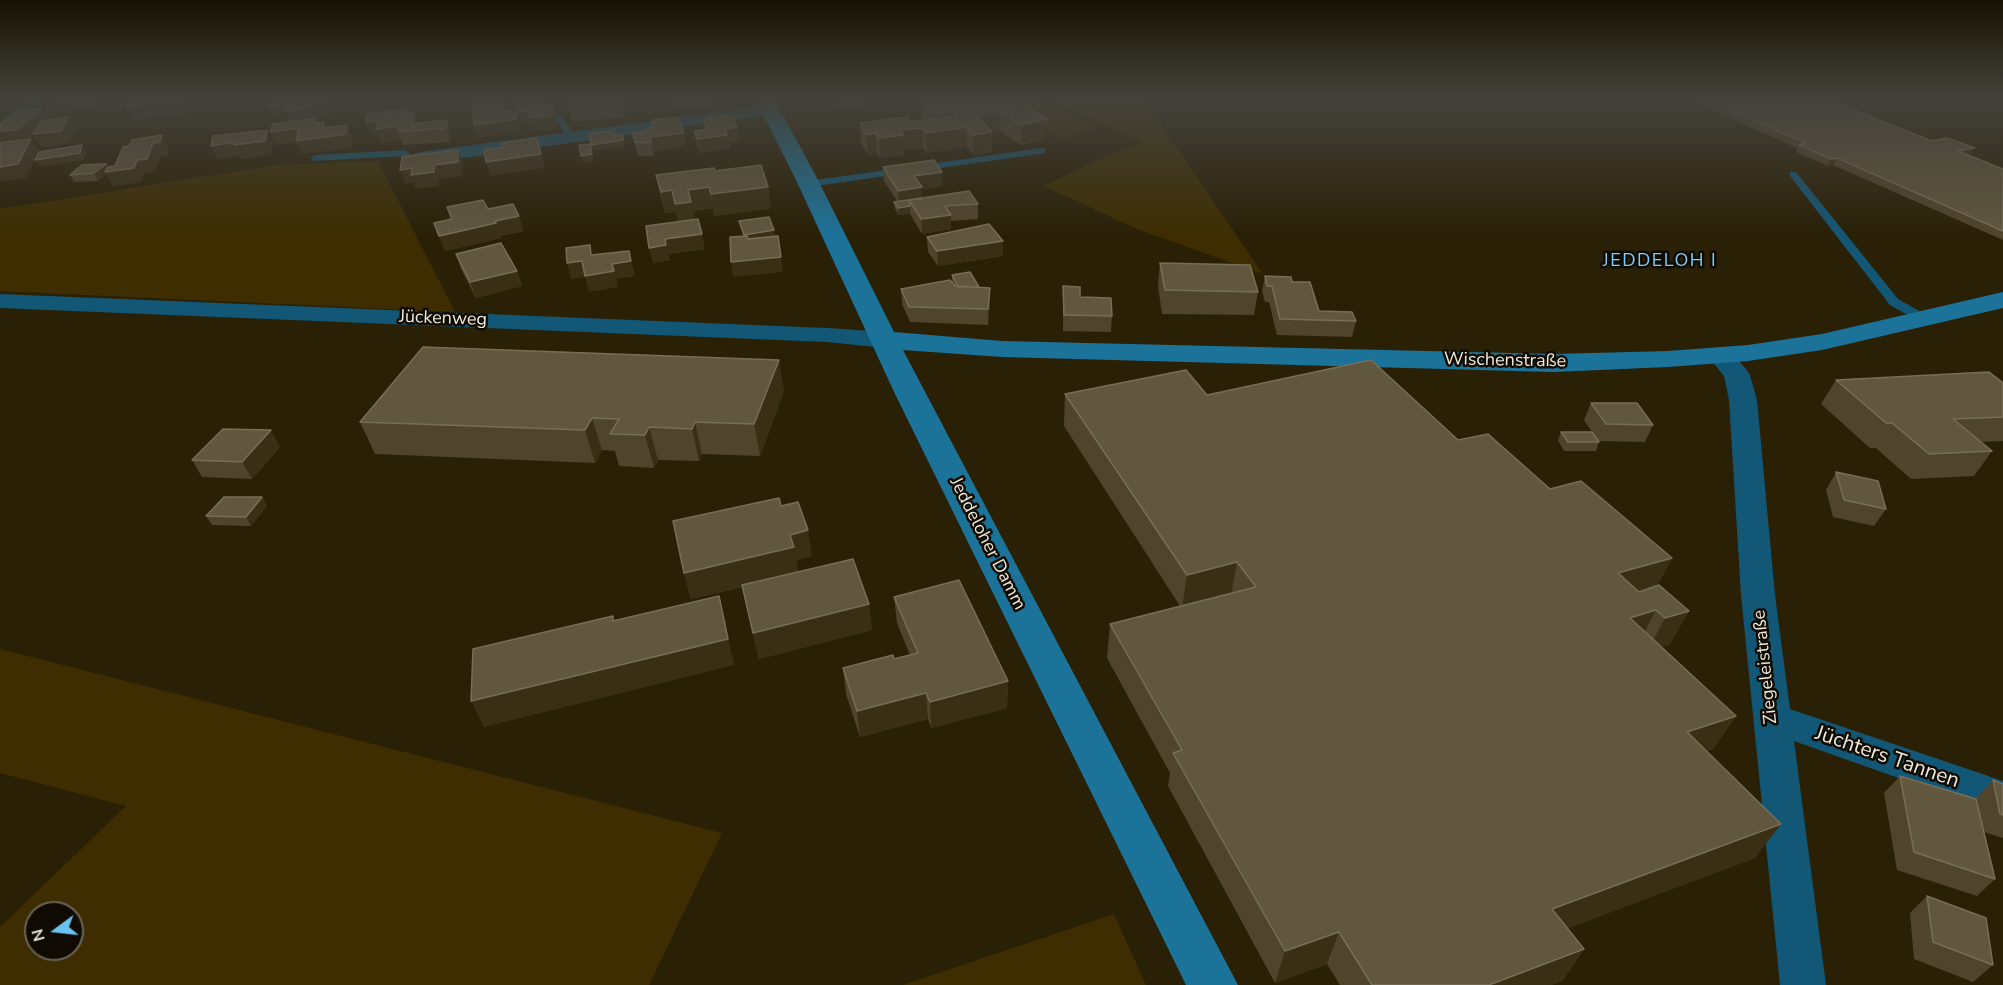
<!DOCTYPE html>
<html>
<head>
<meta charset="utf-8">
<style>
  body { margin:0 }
  #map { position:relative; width:2003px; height:985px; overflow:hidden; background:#2a2006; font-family:"Nunito Sans",sans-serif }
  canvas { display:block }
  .north { position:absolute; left:24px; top:901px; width:60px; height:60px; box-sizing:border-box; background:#0f0b03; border:2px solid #696459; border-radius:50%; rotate:255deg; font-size:16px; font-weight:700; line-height:24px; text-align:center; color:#efe9d9 }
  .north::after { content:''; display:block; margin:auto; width:21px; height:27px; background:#6bc3f2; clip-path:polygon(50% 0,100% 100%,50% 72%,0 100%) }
</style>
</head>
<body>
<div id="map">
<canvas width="2003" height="985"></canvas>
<div class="north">N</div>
</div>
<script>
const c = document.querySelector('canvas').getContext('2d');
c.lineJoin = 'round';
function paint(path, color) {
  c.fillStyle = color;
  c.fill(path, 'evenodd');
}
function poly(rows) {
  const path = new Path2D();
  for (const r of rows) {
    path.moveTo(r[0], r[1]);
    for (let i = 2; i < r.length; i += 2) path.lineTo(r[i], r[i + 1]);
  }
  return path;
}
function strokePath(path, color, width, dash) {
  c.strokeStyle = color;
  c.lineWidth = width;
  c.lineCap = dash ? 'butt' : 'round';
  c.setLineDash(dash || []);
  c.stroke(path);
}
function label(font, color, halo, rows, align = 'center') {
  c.font = font + ' "Nunito Sans",sans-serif';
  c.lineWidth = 5;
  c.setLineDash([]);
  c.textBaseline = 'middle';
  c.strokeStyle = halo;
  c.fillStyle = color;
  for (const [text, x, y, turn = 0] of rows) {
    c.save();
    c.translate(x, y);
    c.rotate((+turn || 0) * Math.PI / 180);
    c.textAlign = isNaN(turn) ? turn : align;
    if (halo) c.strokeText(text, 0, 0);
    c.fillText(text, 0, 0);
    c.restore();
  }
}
paint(poly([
  [1026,100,1041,100,1099,126,1063,138,999,108],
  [1051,100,1144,100,1263,274,1137,229,1044,186,1095,161,1143,143],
  [378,161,455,312,0,291,0,209,277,165],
  [0,649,722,833,649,985,0,985,0,927,126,806,0,773],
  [36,913,72,913,72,949,36,949],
  [1114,914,1146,985,903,985]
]), '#3d2d00');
paint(poly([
  [556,116,562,116,575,137,573,139,567,139,555,118,556,116],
  [1042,148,1045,149,1045,153,809,187,804,184,809,181,1042,148],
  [405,150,414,158,414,162,408,162,402,156,315,161,310,158,315,155,405,150],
  [1790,172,1796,172,1898,299,1928,316,1928,322,1920,322,1890,305,1790,176,1790,172]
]), '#135776');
paint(poly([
  [26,100,45,100,6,137,0,139,0,123,26,100],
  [770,105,776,106,779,110,776,114,420,164,413,162,410,158,413,154,420,152,770,105],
  [0,294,827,328,885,332,894,335,898,340,894,345,885,348,827,342,0,308,0,294],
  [1720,347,1729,350,1746,369,1750,375,1757,400,1775,595,1790,709,2003,781,2003,815,1794,741,1826,985,1780,985,1741,595,1729,400,1724,376,1707,355,1711,350,1720,347]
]), '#135776');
paint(poly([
  [756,100,775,100,818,180,894,332,1002,341,1554,354,1668,351,1748,345,1822,334,2003,292,2003,308,1822,350,1748,361,1668,367,1554,372,1002,357,903,350,1238,985,1186,985,896,396,796,180,756,100]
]), '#1c739a');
paint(poly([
  [514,100,544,104,542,104,558,128,534,131,531,124,523,125],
  [622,100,626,118,572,121,568,108],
  [837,100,866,100,863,101,864,103,865,109,841,112,838,106],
  [1011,100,1046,139,1021,145,999,130,992,132,992,152,973,155,967,147,927,153,923,148,904,150,904,155,880,158,877,153,868,155,861,143,860,123,910,122,922,120,921,102],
  [1690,100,1830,100,1971,155,1969,156,2003,169,2003,240,1833,165,1828,166,1796,152,1797,148],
  [406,109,407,113,418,124,447,120,451,134,450,142,403,145,401,140,381,143,378,135,371,136,366,122],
  [703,119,737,127,739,141,729,142,730,148,700,153,697,145,694,131,705,130],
  [652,120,684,133,686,146,653,151,654,156,638,156,632,133,647,131,654,127],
  [169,149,167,156,160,157,154,172,144,174,141,182,113,186,106,174,98,181,74,182,70,175,106,164,108,167,115,166],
  [883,167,942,172,942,186,922,189,922,199,978,204,978,219,951,221,951,229,922,234,910,214,899,215,895,209,894,202,897,201,884,181],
  [715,171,771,208,714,216,713,208,693,211,694,220,705,249,668,254,670,260,653,263,678,222,676,212,665,213,656,175],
  [447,207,488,209,524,231,500,236,501,238,445,251,434,223,451,219],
  [927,237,1003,256,938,266,928,252],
  [456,254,517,271,522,286,476,298,461,269],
  [1160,263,1258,292,1254,315,1162,314,1158,286],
  [952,275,979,287,990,288,990,303,988,325,910,322,902,304,901,289,952,282],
  [1265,276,1292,282,1319,311,1356,321,1352,337,1277,335,1269,302,1265,302,1262,291],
  [1063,286,1112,316,1111,332,1063,331],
  [1836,380,2003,383,2003,441,1981,442,1992,451,1974,476,1911,479,1876,448,1870,448,1821,404],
  [784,391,760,456,702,454,699,461,658,460,654,468,619,466,615,451,602,450,595,463,375,454,360,422],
  [1065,394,1207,395,1458,440,1550,489,1672,558,1657,586,1689,611,1669,645,1662,647,1736,716,1713,749,1707,751,1755,858,1567,928,1584,949,1562,981,1551,985,1340,985,1327,964,1275,983,1168,786,1170,773,1107,658,1110,624,1180,606,1064,426],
  [1591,403,1653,425,1645,442,1599,441,1599,442,1596,451,1564,451,1558,440,1561,432,1592,432,1584,420],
  [280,447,252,479,202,477,192,460],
  [1836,472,1886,509,1874,526,1833,517,1826,490],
  [262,497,267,506,251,526,212,525,206,516],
  [781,506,812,556,796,560,798,572,872,630,759,659,742,587,691,599,684,573],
  [894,597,1008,681,1007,708,931,728,928,719,860,737,846,694,843,668,894,659,910,655,897,623],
  [1900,776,1976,800,1976,798,1993,780,2003,784,2003,838,1984,832,1995,879,1977,896,1897,870,1884,793],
  [1927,896,1993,965,1973,982,1914,959,1910,913]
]), '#50452c');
paint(poly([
  [51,100,100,100,92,108,57,112],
  [180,100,188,100,191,107,185,115,133,120,126,106],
  [326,100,331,114,316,117,322,132,292,125,287,112,271,115,268,109,288,105,311,104],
  [503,100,507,113,515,110,521,132,478,138,474,125,505,111],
  [667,100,682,100,684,108,669,110],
  [683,100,711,100,712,107,684,111],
  [864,103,865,109,841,112,841,105],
  [552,105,558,128,534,131,531,124,523,125,519,112],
  [42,109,49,122,68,117,75,131,69,144,41,148,34,135,25,143,0,144,0,131],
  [951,111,951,129,966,127,967,147,927,153,926,133,939,131,938,114],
  [999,111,999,130,991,132,992,152,973,155,973,135,977,116],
  [414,112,418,126,412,124],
  [1047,119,1046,139,1021,145,1021,125],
  [447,120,451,134,450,142,446,128],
  [378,121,399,126,398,132,401,140,381,143,378,135,371,136,366,122],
  [324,122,329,135,347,125,353,138,351,148,302,154,297,143,276,145,270,132,299,128,323,128],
  [737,127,739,141,729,142,730,148,700,153,697,139,725,129],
  [922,128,923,148,904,150,904,155,880,158,879,138,900,130],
  [267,130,273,144,271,155,240,159,239,156,217,159,211,146],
  [684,133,686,146,653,151,650,137],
  [876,133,877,153,868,155,866,135],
  [162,135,169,149,167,156,160,157,154,172,144,174,141,182,113,186,106,174,98,181,94,173,106,164,109,171,137,160,153,143],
  [537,138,545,168,490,176,486,162],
  [31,139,39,152,26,178,0,182,0,167],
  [624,140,625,147,593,151,591,145],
  [590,144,594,162,583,163,581,156],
  [82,145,86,152,84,160,39,167,35,160],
  [1975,148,1971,155,1954,158,1958,151],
  [458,150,463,164,462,176,439,179,439,186,416,189,414,182,405,184,400,170,434,165],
  [1837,158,1833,165,1828,166,1831,159],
  [942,172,942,186,922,189,922,202,909,200,899,205,898,191,914,176],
  [709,187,713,208,693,211,695,223,679,226,676,212,665,213,661,192,672,190,688,190],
  [768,187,771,208,714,216,711,194],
  [910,206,910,214,899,215,898,208],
  [951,215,951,229,922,234,921,219],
  [519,216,524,231,500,236,501,238,445,251,439,236],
  [774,230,775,238,745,242,744,235],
  [702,234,705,249,668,254,670,260,653,263,649,248,665,239],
  [778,236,783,272,733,277,731,262],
  [1003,241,1003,256,938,266,937,251],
  [582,261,614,271,618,287,589,292,585,277,571,279,567,263],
  [631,261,635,276,616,279,612,264],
  [517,271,522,286,476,298,470,282],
  [990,288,990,303,988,325,988,309],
  [779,360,784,391,760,456,754,424],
  [592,418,602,450,595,463,585,430],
  [695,422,702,454,699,461,692,429],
  [649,427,658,460,654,468,645,435],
  [271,430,280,447,252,479,242,462],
  [262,497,267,506,251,526,246,517],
  [808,530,812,556,796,560,798,573,691,599,684,573,790,535],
  [1672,558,1654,592,1602,607,1618,573],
  [1237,562,1231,596,1182,609,1187,575],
  [719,596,734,665,484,727,471,701],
  [869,604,872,630,759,659,753,633],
  [1656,610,1638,644,1630,618],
  [1689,611,1669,645,1647,652,1665,618],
  [1008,681,1007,708,931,728,930,702],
  [926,693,928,719,860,737,857,711],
  [1736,716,1713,749,1665,766,1687,732],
  [1781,824,1755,858,1532,942,1552,909],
  [1339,932,1327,964,1275,983,1285,951],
  [1584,949,1562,981,1551,985,1489,985]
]), '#3a2f15');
const building = poly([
  [131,100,180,100,179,102,126,106,131,100],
  [283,100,326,100,326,101,311,104,312,107,286,111,283,100],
  [497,100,503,100,505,111,515,110,517,119,474,125,472,104,497,100],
  [515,100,541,100,543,106,552,105,554,115,530,118,529,111,519,112,515,100],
  [569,100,622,100,623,104,568,108,568,101,569,100],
  [838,100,863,100,864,103,841,105,838,100],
  [926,100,1011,100,1019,105,1023,104,1047,119,1021,125,999,111,977,116,992,132,973,135,966,127,926,133,922,128,900,130,903,135,879,138,876,133,866,135,860,123,907,117,910,122,958,116,951,111,938,114,921,102,926,100],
  [1707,100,1830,100,1931,141,1947,138,1975,148,1958,151,2003,169,2003,231,1837,158,1831,159,1799,145,1806,143,1707,100],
  [284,102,285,106,268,109,267,104,284,102],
  [42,109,17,130,0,131,0,125,18,111,42,109],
  [406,109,405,114,414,112,412,124,447,120,446,128,398,132,399,126,376,129,378,121,366,122,367,114,406,109],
  [731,115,737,127,725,129,727,135,697,139,694,131,708,129,703,119,731,115],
  [68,117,61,131,33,134,41,121,68,117],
  [678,117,684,133,650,137,651,143,635,142,632,133,648,131,647,128,654,127,652,120,678,117],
  [316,118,315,123,324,122,323,128,347,125,346,134,296,141,299,128,270,132,273,124,316,118],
  [267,130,265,141,234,145,235,142,211,146,213,136,267,130],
  [613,131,614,135,622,134,624,140,591,145,589,134,613,131],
  [162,135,160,142,153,143,147,159,137,160,134,168,105,172,108,167,115,166,123,147,129,146,132,140,162,135],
  [537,138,541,154,486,162,484,150,503,147,503,143,537,138],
  [31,139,18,164,0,167,0,143,31,139],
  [590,144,592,154,581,156,579,145,590,144],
  [82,145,80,153,35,160,39,152,82,145],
  [458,150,458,162,434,165,434,172,411,175,412,168,400,170,402,157,458,150],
  [934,160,942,172,914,176,922,187,898,191,883,167,934,160],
  [106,164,94,173,70,175,82,165,106,164],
  [761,165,768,187,711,194,709,187,688,190,691,202,675,204,672,190,661,192,656,175,714,168,715,171,761,165],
  [969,191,978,204,945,206,951,215,921,219,909,200,969,191],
  [921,198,922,199,909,200,910,206,898,208,894,202,921,198],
  [483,200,488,209,513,204,519,216,495,221,496,223,439,236,434,223,452,219,447,207,483,200],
  [769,217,774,230,744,235,739,221,769,217],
  [698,219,702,234,665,239,666,245,649,248,646,226,698,219],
  [989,224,1003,241,937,251,927,237,989,224],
  [747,236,748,239,778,236,781,257,731,262,730,237,747,236],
  [501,243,517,271,470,282,456,254,501,243],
  [590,245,591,255,629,251,631,261,612,264,614,271,585,276,582,261,567,263,566,248,590,245],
  [1160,263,1250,265,1258,292,1165,290,1160,263],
  [970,272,979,287,958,287,952,275,970,272],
  [1265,276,1291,277,1292,282,1310,282,1319,311,1352,312,1356,321,1280,319,1272,286,1267,286,1265,276],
  [950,280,955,286,990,288,988,309,909,307,901,289,950,280],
  [1063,286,1080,287,1080,297,1111,298,1112,316,1064,315,1063,286],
  [423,347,779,360,754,424,695,422,692,429,649,427,645,435,610,434,619,419,592,418,585,430,360,422,423,347],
  [1371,360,1458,440,1488,434,1550,489,1581,481,1672,558,1618,573,1639,592,1659,585,1689,611,1665,618,1656,610,1630,618,1736,716,1687,732,1781,824,1552,909,1584,949,1489,985,1372,985,1339,932,1285,951,1173,753,1182,750,1110,624,1256,587,1237,562,1187,575,1065,394,1186,370,1207,395,1371,360],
  [1989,372,2003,383,2003,417,1953,419,1992,451,1929,454,1892,423,1886,423,1836,380,1989,372],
  [1591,403,1637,403,1653,425,1606,424,1591,403],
  [223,429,271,430,242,462,192,460,223,429],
  [1561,432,1592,432,1599,442,1568,442,1561,432],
  [1836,472,1878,481,1886,509,1844,500,1836,472],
  [224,497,262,497,246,517,206,516,224,497],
  [779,498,781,506,798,502,808,530,790,535,794,547,684,573,673,521,779,498],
  [853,559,869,604,753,633,742,585,853,559],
  [959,580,1008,681,930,702,926,693,857,711,843,668,893,655,894,659,918,653,894,597,959,580],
  [719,596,728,639,471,701,473,649,613,616,613,621,719,596],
  [1900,776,1976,799,1995,879,1914,852,1900,776],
  [1993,780,2003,784,2003,815,2000,814,1993,780],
  [1927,896,1986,918,1993,965,1933,942,1927,896]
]);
paint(building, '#61573f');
strokePath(building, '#776e57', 1.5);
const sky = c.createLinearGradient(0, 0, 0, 238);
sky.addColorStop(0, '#171203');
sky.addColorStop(0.42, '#44423b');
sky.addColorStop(1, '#44423b00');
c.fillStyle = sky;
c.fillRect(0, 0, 2003, 238);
c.letterSpacing = '1.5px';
label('18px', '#7dccf8', '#0f0b03', [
  ["JEDDELOH I",1660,262]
]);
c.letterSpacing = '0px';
label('18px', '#efe9d9', '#0f0b03', [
  ["Jückenweg",443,319,2],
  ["Wischenstraße",1505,361,1],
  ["Jeddeloher Damm",987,544,63],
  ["Ziegeleistraße",1766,667,-96]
]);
label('21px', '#efe9d9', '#0f0b03', [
  ["Jüchters Tannen",1887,758,19]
]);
</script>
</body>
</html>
